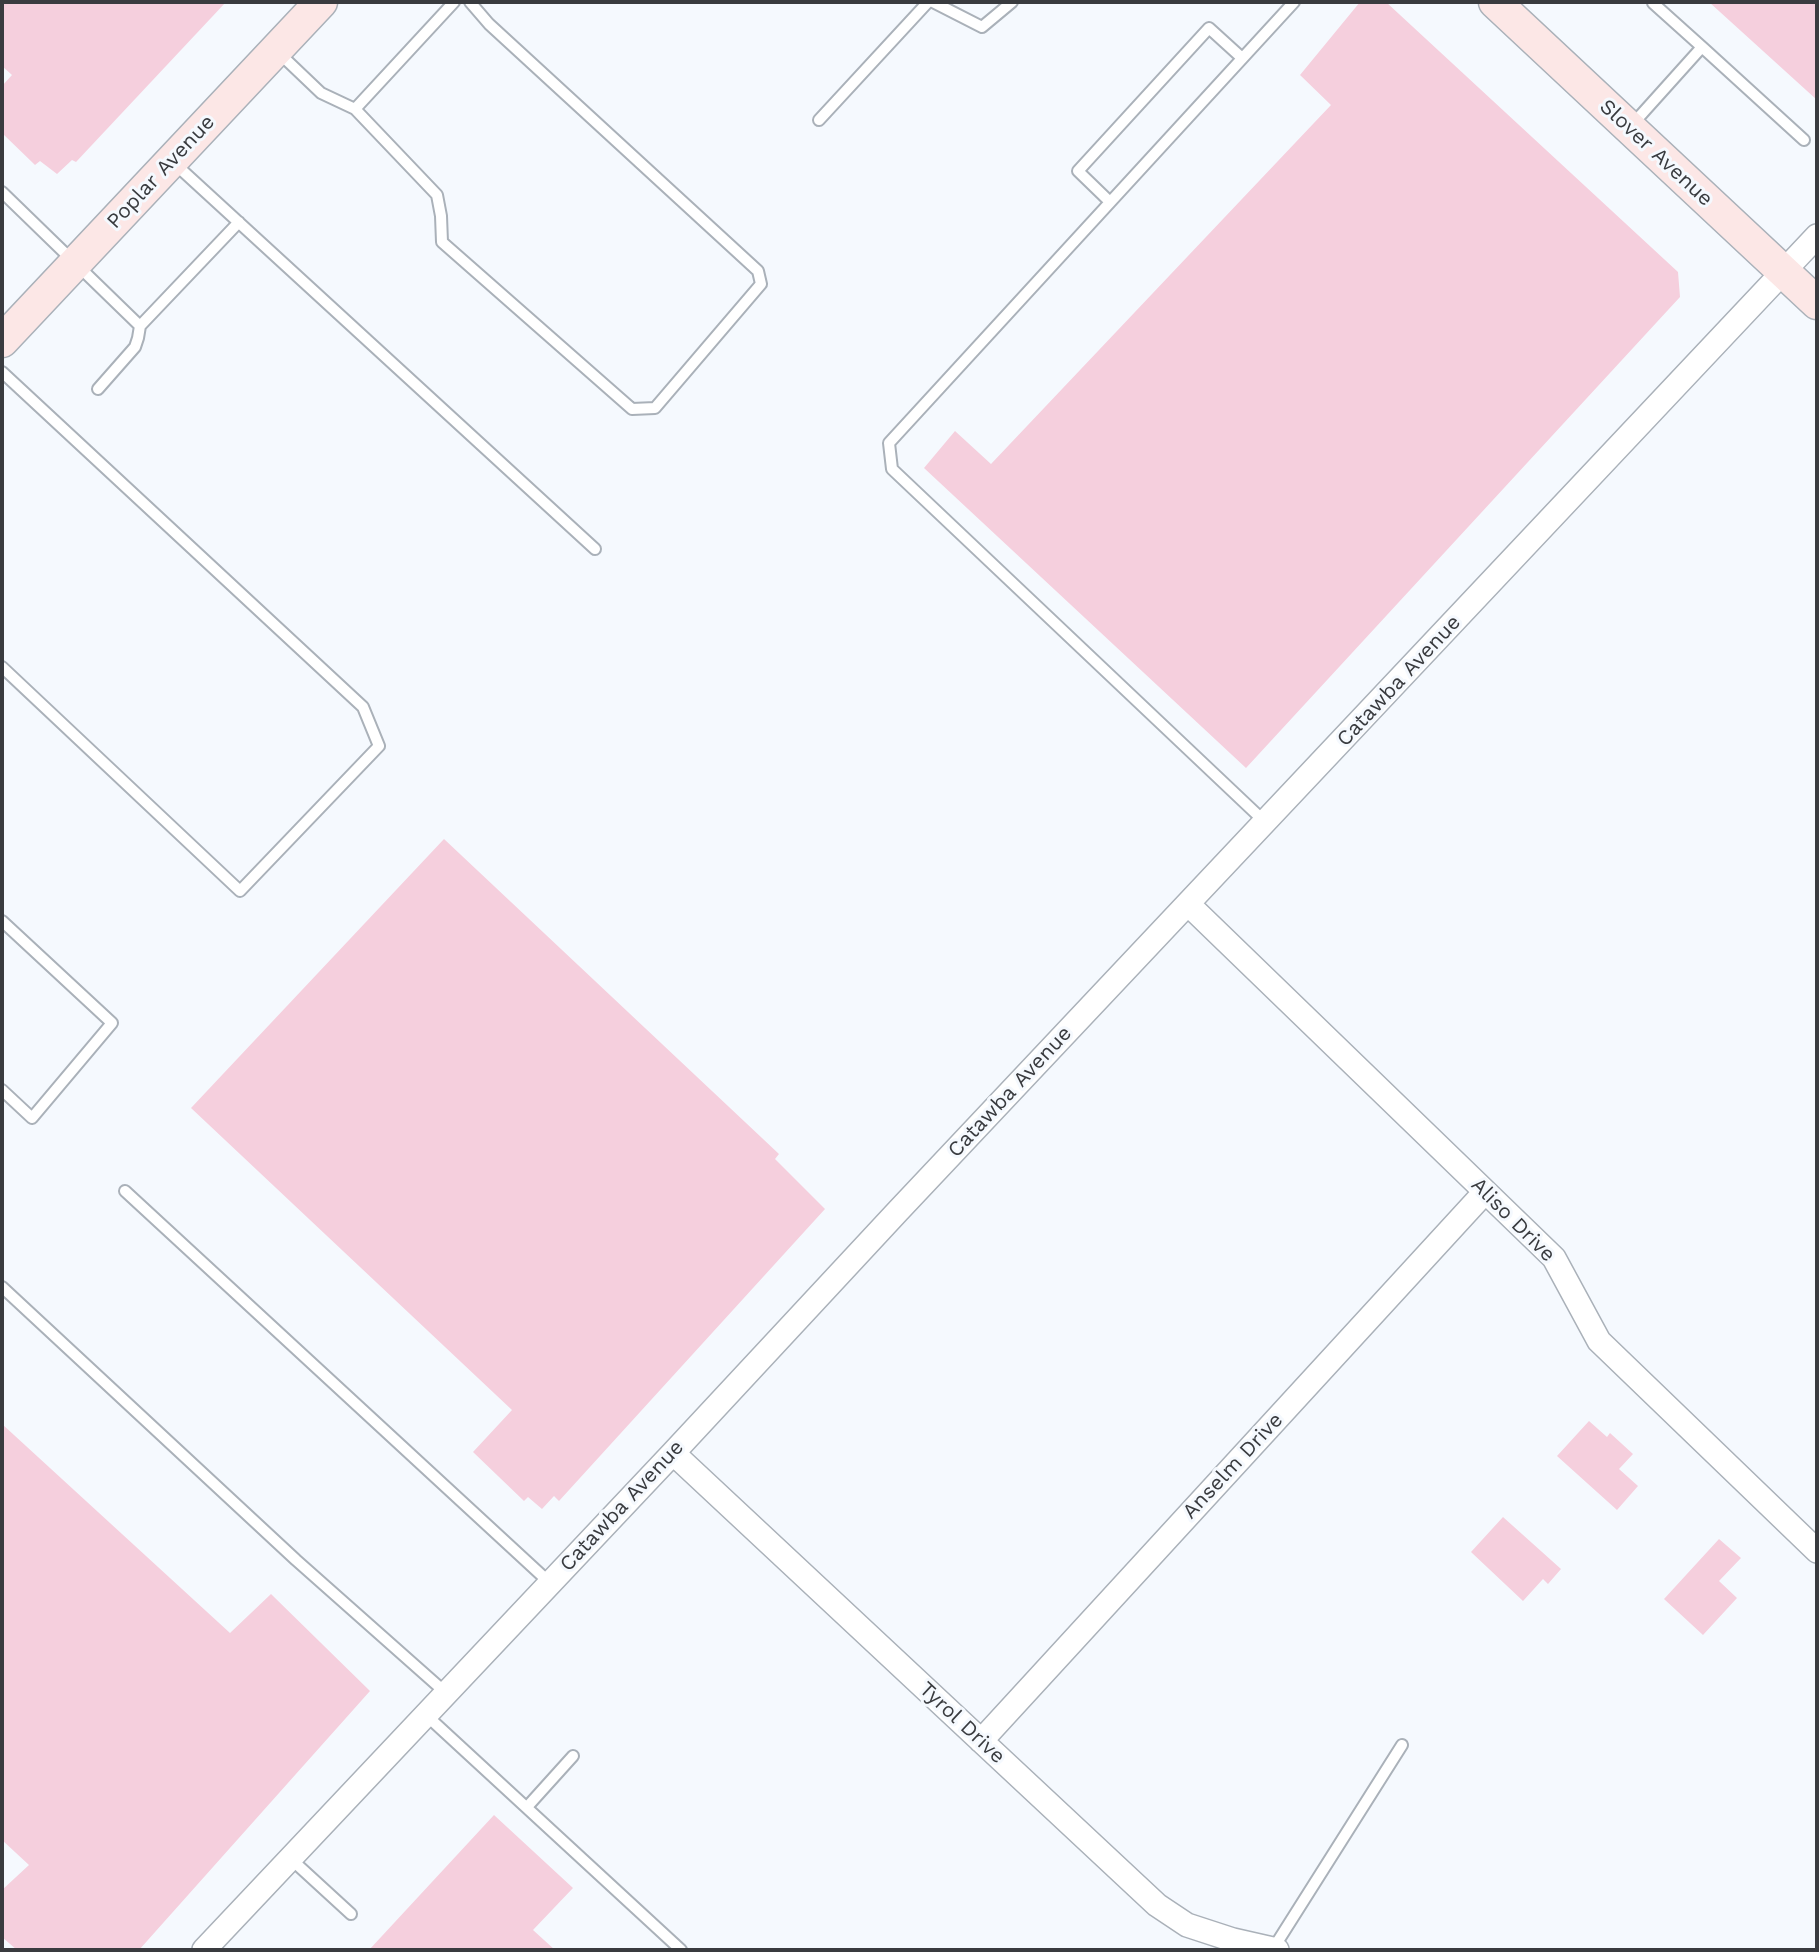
<!DOCTYPE html>
<html>
<head>
<meta charset="utf-8">
<style>
  body { margin:0 }
  #map { position:relative; width:1819px; height:1952px; overflow:hidden; background:#f5f9fe; font-family:"Work Sans",sans-serif }
  canvas { display:block }
  .frame { position:absolute; inset:0; border:4px solid #393b3f; pointer-events:none }
</style>
</head>
<body>
<div id="map">
<canvas width="1819" height="1952"></canvas>
<div class="frame"></div>
</div>
<script>
const c = document.querySelector('canvas').getContext('2d');
c.lineJoin = 'round';
function paint(path, color) {
  c.fillStyle = color;
  c.fill(path, 'evenodd');
}
function poly(rows) {
  const path = new Path2D();
  for (const r of rows) {
    path.moveTo(r[0], r[1]);
    for (let i = 2; i < r.length; i += 2) path.lineTo(r[i], r[i + 1]);
  }
  return path;
}
function strokePath(path, color, width, dash) {
  c.strokeStyle = color;
  c.lineWidth = width;
  c.lineCap = dash ? 'butt' : 'round';
  c.setLineDash(dash || []);
  c.stroke(path);
}
function label(font, color, halo, rows, align = 'center') {
  c.font = font + ' "Work Sans",sans-serif';
  c.lineWidth = 6;
  c.setLineDash([]);
  c.textBaseline = 'middle';
  c.strokeStyle = halo;
  c.fillStyle = color;
  for (const [text, x, y, turn = 0] of rows) {
    c.save();
    c.translate(x, y);
    c.rotate((+turn || 0) * Math.PI / 180);
    c.textAlign = isNaN(turn) ? turn : align;
    if (halo) c.strokeText(text, 0, 0);
    c.fillText(text, 0, 0);
    c.restore();
  }
}
paint(poly([
  [2,2,226,2,76,162,72,160,57,174,40,161,35,165,2,133,2,86,12,75,2,66],
  [1360,2,1386,2,1678,272,1680,297,1246,768,924,468,955,431,991,464,1331,105,1300,75],
  [1709,2,1817,2,1817,100],
  [444,839,779,1154,775,1159,825,1209,559,1501,554,1496,542,1509,528,1497,524,1501,473,1452,512,1410,191,1108],
  [1589,1421,1607,1437,1610,1433,1633,1454,1619,1469,1638,1486,1617,1510,1557,1456],
  [2,1424,230,1633,271,1594,370,1691,139,1950,17,1950,2,1937,2,1890,29,1865,2,1840],
  [1503,1517,1561,1569,1548,1584,1543,1579,1523,1601,1471,1552],
  [1719,1539,1741,1558,1719,1581,1737,1598,1703,1635,1664,1599],
  [494,1815,573,1888,533,1930,555,1950,369,1950]
]), '#f5cfdd');
const lane = poly([
  [933,2,982,27,1012,2],
  [1653,3,1702,47],
  [278,52,321,93,355,109,454,2],
  [355,109,437,195,441,216,442,242,632,409,655,408,761,284,758,271,489,24,470,2],
  [819,120,928,2],
  [1631,126,1702,47,1804,140],
  [174,163,595,549],
  [2,192,140,326,239,222],
  [1110,202,1078,171,1209,28,1242,58],
  [2,372,363,707,379,746,240,891,2,667],
  [98,389,135,347,138,338,140,326],
  [1265,822,892,469,889,443,1294,2],
  [2,921,112,1023,32,1118,2,1090],
  [125,1191,550,1583],
  [2,1287,296,1560,446,1693],
  [426,1715,681,1950],
  [527,1807,573,1756],
  [291,1859,351,1914],
  [1273,1949,1402,1745]
]);
const street = poly([
  [1188,904,1554,1258,1599,1341,1817,1551],
  [673,1453,1157,1905,1187,1925,1233,1940,1277,1950],
  [981,1741,1485,1192],
  [204,1950,673,1453,898,1211,1817,236]
]);
const secondary = poly([
  [1495,2,1817,303],
  [2,341,321,2]
]);
strokePath(lane, '#aab1b9', 14);
strokePath(street, '#aab1b9', 26);
strokePath(secondary, '#aab1b9', 35);
strokePath(lane, '#fff', 10);
strokePath(street, '#fff', 23);
strokePath(secondary, '#fce7e6', 32);
label('21px', '#393b3f', '#f5f9fe', [
  ["Slover Avenue",1656,153,43],
  ["Poplar Avenue",161,172,-47],
  ["Catawba Avenue",1399,681,-47],
  ["Catawba Avenue",1010,1092,-47],
  ["Aliso Drive",1513,1220,45],
  ["Anselm Drive",1233,1466,-47],
  ["Catawba Avenue",622,1506,-47],
  ["Tyrol Drive",962,1723,43]
]);
</script>
</body>
</html>
